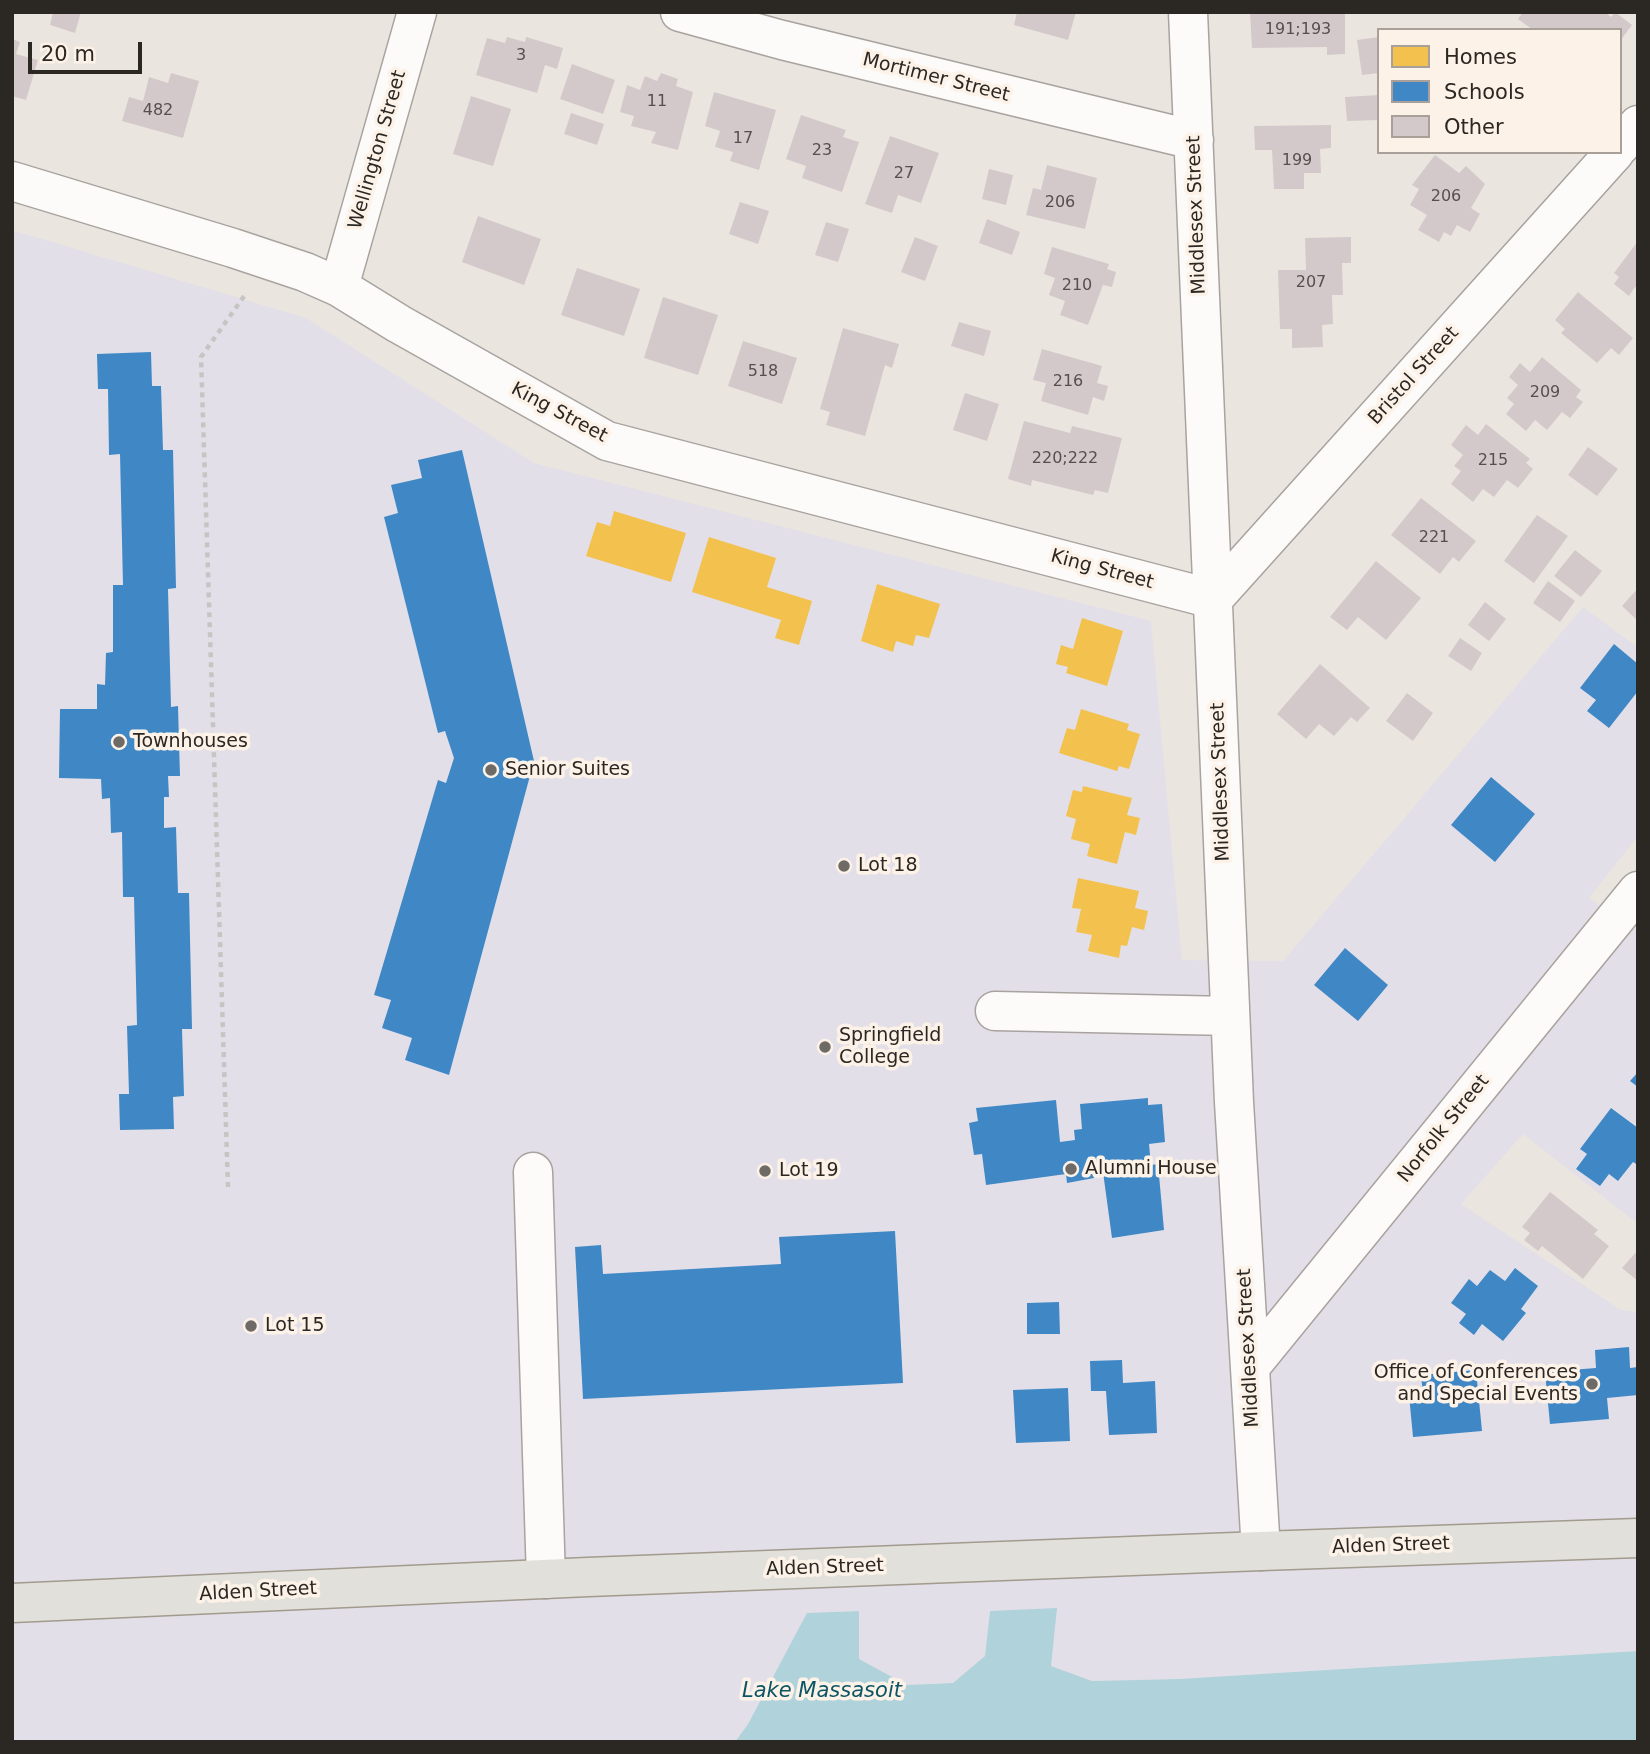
<!DOCTYPE html>
<html>
<head>
<meta charset="utf-8">
<style>
  body { margin:0 }
  #map { position:relative; width:1650px; height:1754px; overflow:hidden; background:#ebe5df; font-family:"DejaVu Sans",sans-serif }
  canvas { display:block }
  .frame { position:absolute; inset:0; border:14px solid #2b2723; pointer-events:none }
  .legend { position:absolute; left:1377px; top:28px; width:245px; height:126px; box-sizing:border-box; background:#fdf2e8; border:2px solid #a9a199; margin:0; padding:9px 12px; list-style:none; font-size:21px; color:#2b2723 }
  .legend li { display:flex; align-items:center; gap:14px; height:35px }
  .legend b { width:35px; border:2px solid #a9a199 }
  .scale { position:absolute; left:28px; top:42px; width:114px; height:32px; box-sizing:border-box; border:4px solid #2b2723; border-top:0; padding-left:9px; font-size:21px; line-height:24px; white-space:nowrap; color:#2b2723; -webkit-text-stroke:5px #fdf2e8; paint-order:stroke }
</style>
</head>
<body>
<div id="map">
<canvas width="1650" height="1754"></canvas>
<div class="frame"></div>
<ul class="legend">
<li><b style="height:19px;background:#f2c14e"></b>Homes</li>
<li><b style="height:19px;background:#3f88c5"></b>Schools</li>
<li><b style="height:19px;background:#d4c9ca"></b>Other</li>
</ul>
<div class="scale">20 m</div>
</div>
<script>
const c = document.querySelector('canvas').getContext('2d');
c.lineJoin = 'round';
function paint(path, color) {
  c.fillStyle = color;
  c.fill(path, 'evenodd');
}
function poly(rows) {
  const path = new Path2D();
  for (const r of rows) {
    path.moveTo(r[0], r[1]);
    for (let i = 2; i < r.length; i += 2) path.lineTo(r[i], r[i + 1]);
  }
  return path;
}
function strokePath(path, color, width, dash) {
  c.strokeStyle = color;
  c.lineWidth = width;
  c.lineCap = dash ? 'butt' : 'round';
  c.setLineDash(dash || []);
  c.stroke(path);
}
function label(font, color, halo, rows, align = 'center') {
  c.font = font + ' "DejaVu Sans",sans-serif';
  c.lineWidth = 7;
  c.setLineDash([]);
  c.textBaseline = 'middle';
  c.strokeStyle = halo;
  c.fillStyle = color;
  for (const [text, x, y, turn = 0] of rows) {
    c.save();
    c.translate(x, y);
    c.rotate((+turn || 0) * Math.PI / 180);
    c.textAlign = isNaN(turn) ? turn : align;
    if (halo) c.strokeText(text, 0, 0);
    c.fillText(text, 0, 0);
    c.restore();
  }
}
paint(poly([
  [12,230,306,318,534,463,1151,621,1182,960,1283,961,1583,607,1638,648,1638,836,1589,898,1638,931,1638,1224,1523,1134,1461,1204,1621,1310,1638,1312,1638,1651,1179,1679,1092,1681,1051,1666,990,1611,985,1656,953,1683,907,1685,859,1659,859,1611,808,1613,748,1724,735,1742,12,1742]
]), '#e3dfe8');
paint(poly([
  [1057,1608,1051,1666,1092,1681,1179,1679,1638,1651,1638,1742,735,1742,748,1724,807,1613,859,1611,859,1659,907,1685,953,1683,985,1656,990,1611]
]), '#b0d2db');
paint(poly([
  [614,511,686,533,671,582,586,556,597,522,610,526],
  [709,537,776,558,767,587,812,601,799,645,775,638,781,620,692,592],
  [877,584,940,604,929,638,916,635,913,646,896,641,893,652,861,641],
  [1082,618,1123,631,1107,686,1066,673,1068,667,1056,664,1061,645,1073,649],
  [1081,709,1129,724,1127,730,1140,734,1129,769,1119,766,1117,771,1059,753,1067,728,1075,730],
  [1083,786,1132,798,1127,815,1140,818,1136,835,1125,832,1117,864,1087,856,1090,844,1071,839,1076,819,1066,816,1073,790,1082,792],
  [1078,878,1139,891,1135,908,1148,911,1144,930,1132,927,1127,946,1121,945,1119,958,1088,951,1092,935,1076,932,1081,909,1072,908]
]), '#f2c14e');
paint(poly([
  [151,352,152,386,161,386,163,450,173,450,176,588,168,589,171,707,178,706,180,776,168,776,169,797,164,797,164,828,176,827,178,893,189,893,192,1029,182,1029,184,1096,173,1097,174,1129,120,1130,119,1094,129,1094,127,1026,137,1025,134,897,123,897,122,832,111,833,110,798,102,799,101,779,59,778,60,709,97,709,97,684,105,685,106,653,113,652,113,585,123,585,120,454,109,455,108,389,98,389,97,354],
  [462,450,534,761,449,1075,405,1060,412,1038,382,1028,391,1000,374,995,438,780,446,783,454,758,445,731,438,733,384,517,398,513,391,485,422,478,418,460],
  [1614,644,1638,664,1638,691,1609,728,1587,711,1596,700,1580,688],
  [1491,777,1535,814,1495,862,1451,825],
  [1345,948,1388,985,1358,1021,1314,985],
  [1638,1072,1638,1087,1630,1081],
  [1148,1098,1148,1105,1162,1104,1165,1142,1149,1144,1151,1165,1158,1164,1164,1230,1112,1238,1103,1172,1093,1173,1094,1178,1067,1183,1066,1174,986,1185,982,1154,974,1155,969,1123,978,1121,976,1108,1056,1100,1060,1142,1075,1140,1074,1130,1082,1129,1080,1104],
  [1611,1108,1638,1128,1638,1165,1633,1162,1618,1181,1609,1174,1600,1186,1576,1169,1587,1154,1580,1149],
  [895,1231,903,1383,583,1399,575,1247,601,1245,603,1274,781,1264,779,1237],
  [1515,1268,1538,1286,1521,1309,1526,1313,1503,1341,1482,1324,1474,1335,1459,1323,1466,1314,1451,1303,1469,1279,1477,1286,1490,1270,1505,1281],
  [1059,1302,1060,1334,1027,1334,1027,1303],
  [1629,1347,1630,1368,1638,1367,1638,1395,1607,1398,1609,1419,1550,1424,1545,1372,1596,1368,1595,1350],
  [1122,1360,1123,1383,1155,1381,1157,1433,1109,1435,1106,1391,1091,1391,1090,1361],
  [1476,1370,1482,1431,1413,1437,1409,1395,1423,1394,1421,1375],
  [1068,1388,1070,1441,1016,1443,1013,1390]
]), '#3f88c5');
paint(poly([
  [53,12,81,12,75,33,50,25],
  [1017,12,1076,12,1068,40,1014,25],
  [1250,12,1345,12,1345,54,1327,55,1327,47,1252,48],
  [1523,12,1605,12,1611,17,1615,12,1632,25,1620,41,1620,30,1546,30,1544,28,1533,30,1518,19],
  [507,37,525,42,526,37,563,48,557,69,545,65,537,93,476,75,487,38,505,43],
  [1379,37,1379,73,1362,75,1357,40],
  [12,39,20,42,16,54,38,60,26,100,12,96],
  [572,64,615,80,603,114,560,99],
  [171,73,199,81,183,138,122,121,129,97,143,101,149,77,168,83],
  [661,73,678,79,676,86,693,92,678,150,651,143,656,132,631,126,634,116,620,112,627,85,640,90,645,76,657,81],
  [714,92,776,110,759,170,730,161,733,152,715,147,720,131,705,126],
  [1379,95,1379,120,1347,121,1345,97],
  [471,96,511,109,493,166,453,154],
  [571,113,604,124,597,145,564,134],
  [801,115,846,130,843,137,859,142,842,192,802,178,806,166,786,159],
  [1331,125,1331,148,1320,149,1321,173,1304,173,1304,189,1274,189,1272,150,1255,150,1254,126],
  [890,136,939,153,921,203,898,195,892,213,865,204],
  [1435,155,1459,173,1466,166,1485,184,1471,208,1480,214,1470,232,1457,225,1451,236,1444,232,1439,242,1418,230,1427,215,1410,205,1419,189,1412,185],
  [1047,165,1097,178,1085,229,1026,215,1033,188,1041,190],
  [989,169,1013,175,1006,205,982,199],
  [740,202,769,211,758,244,729,234],
  [478,216,541,239,524,285,462,262],
  [987,219,1020,232,1012,255,979,243],
  [826,222,849,229,838,262,815,255],
  [915,237,938,246,925,281,901,272],
  [1351,237,1351,263,1342,263,1343,295,1332,295,1333,324,1322,325,1323,347,1292,348,1292,329,1280,329,1278,270,1306,270,1305,238],
  [1638,241,1638,289,1635,287,1629,296,1614,284,1619,277,1614,273],
  [1052,247,1109,264,1107,269,1116,272,1112,287,1103,285,1088,325,1060,315,1065,301,1049,295,1055,278,1044,274],
  [577,268,640,289,624,336,561,315],
  [1578,292,1633,338,1619,355,1611,348,1597,363,1561,333,1565,329,1555,320],
  [663,297,718,315,698,375,644,358],
  [959,322,991,331,984,356,951,346],
  [843,328,899,344,892,368,885,365,865,436,826,425,830,412,820,409],
  [743,341,797,358,782,404,728,386],
  [1042,349,1102,366,1097,383,1108,386,1104,401,1093,397,1088,415,1041,401,1046,383,1033,380],
  [1542,357,1581,390,1576,397,1583,402,1570,418,1562,412,1547,430,1535,420,1526,431,1506,414,1514,404,1507,398,1518,385,1509,377,1520,363,1530,372],
  [965,393,999,404,987,441,953,430],
  [1024,421,1070,433,1072,426,1122,438,1108,493,1095,490,1093,495,1032,480,1031,486,1008,479],
  [1486,424,1530,459,1526,463,1533,469,1518,488,1507,480,1494,497,1483,489,1473,502,1451,484,1461,471,1454,466,1463,455,1451,445,1466,425,1478,435],
  [1588,447,1618,469,1597,496,1568,475],
  [1421,498,1476,541,1459,562,1453,557,1440,574,1391,535],
  [1537,515,1568,536,1534,583,1504,561],
  [1575,550,1602,571,1581,597,1554,576],
  [1376,561,1421,598,1386,640,1358,617,1347,630,1330,617],
  [1548,581,1575,601,1560,622,1533,603],
  [1638,588,1638,621,1622,606],
  [1485,602,1506,619,1489,641,1468,625],
  [1460,638,1482,653,1471,671,1448,656],
  [1320,664,1370,708,1357,722,1351,717,1334,736,1319,724,1306,739,1277,714],
  [1407,693,1433,713,1413,741,1386,721],
  [1550,1192,1598,1230,1594,1234,1609,1246,1583,1279,1542,1246,1538,1251,1524,1240,1530,1233,1522,1227],
  [1638,1250,1638,1281,1622,1268]
]), '#d4c9ca');
const minor = poly([
  [680,12,782,40,1194,140],
  [1188,12,1234,1102,1261,1551],
  [1620,146,1638,125],
  [12,181,233,248,305,272,339,287,399,324,607,441,1213,599],
  [339,287,417,12],
  [1213,599,1615,152],
  [995,1011,1230,1016],
  [533,1172,546,1579],
  [1250,1367,1638,891]
]);
const major = poly([
  [12,1603,588,1577,1261,1551,1638,1538]
]);
strokePath(minor, '#a8a39f', 41);
strokePath(major, '#a19b8e', 41);
strokePath(poly([
  [228,1187,201,357,247,292]
]), '#c7c5c3', 4.5, [5, 5]);
strokePath(minor, '#fcfbfa', 38);
strokePath(major, '#e2e0da', 38);
for (const [x, y, r, color] of [
  [119,742,7,"#6e6a65"],
  [491,770,7,"#6e6a65"],
  [844,866,7,"#6e6a65"],
  [825,1047,7,"#6e6a65"],
  [1071,1169,7,"#6e6a65"],
  [765,1171,7,"#6e6a65"],
  [251,1326,7,"#6e6a65"],
  [1592,1384,7,"#6e6a65"]
]) {
  const dot = new Path2D();
  dot.arc(x, y, r, 0, 2 * Math.PI);
  c.fillStyle = color;
  c.fill(dot);
  strokePath(dot, '#fdf2e8', 2.5);
}
label('16px', '#55504d', null, [
  ["191;193",1298,30],
  ["3",521,56],
  ["11",657,102],
  ["482",158,111],
  ["17",743,139],
  ["23",822,151],
  ["199",1297,161],
  ["27",904,174],
  ["206",1446,197],
  ["206",1060,203],
  ["207",1311,283],
  ["210",1077,286],
  ["518",763,372],
  ["216",1068,382],
  ["209",1545,393],
  ["220;222",1065,459],
  ["215",1493,461],
  ["221",1434,538]
]);
label('19px', '#2b2723', '#fdf2e8', [
  ["Mortimer Street",936,78,14],
  ["Wellington Street",378,150,-74],
  ["Middlesex Street",1197,215,-92],
  ["Bristol Street",1414,376,-48],
  ["King Street",559,413,28],
  ["King Street",1102,570,15],
  ["Middlesex Street",1221,782,-92],
  ["Norfolk Street",1444,1129,-51],
  ["Middlesex Street",1249,1348,-93],
  ["Alden Street",1391,1546,-2],
  ["Alden Street",825,1568,-2],
  ["Alden Street",258,1592,-3]
]);
label('19px', '#2b2723', '#fdf2e8', [
  ["Townhouses",133,742],
  ["Senior Suites",505,770],
  ["Lot 18",858,866],
  ["Springfield",839,1036],
  ["College",839,1058],
  ["Alumni House",1085,1169],
  ["Lot 19",779,1171],
  ["Lot 15",265,1326],
  ["Office of Conferences",1578,1373,"right"],
  ["and Special Events",1578,1395,"right"]
], 'left');
label('italic 21px', '#0c5565', '#fdf2e8', [
  ["Lake Massasoit",822,1692]
]);
</script>
</body>
</html>
